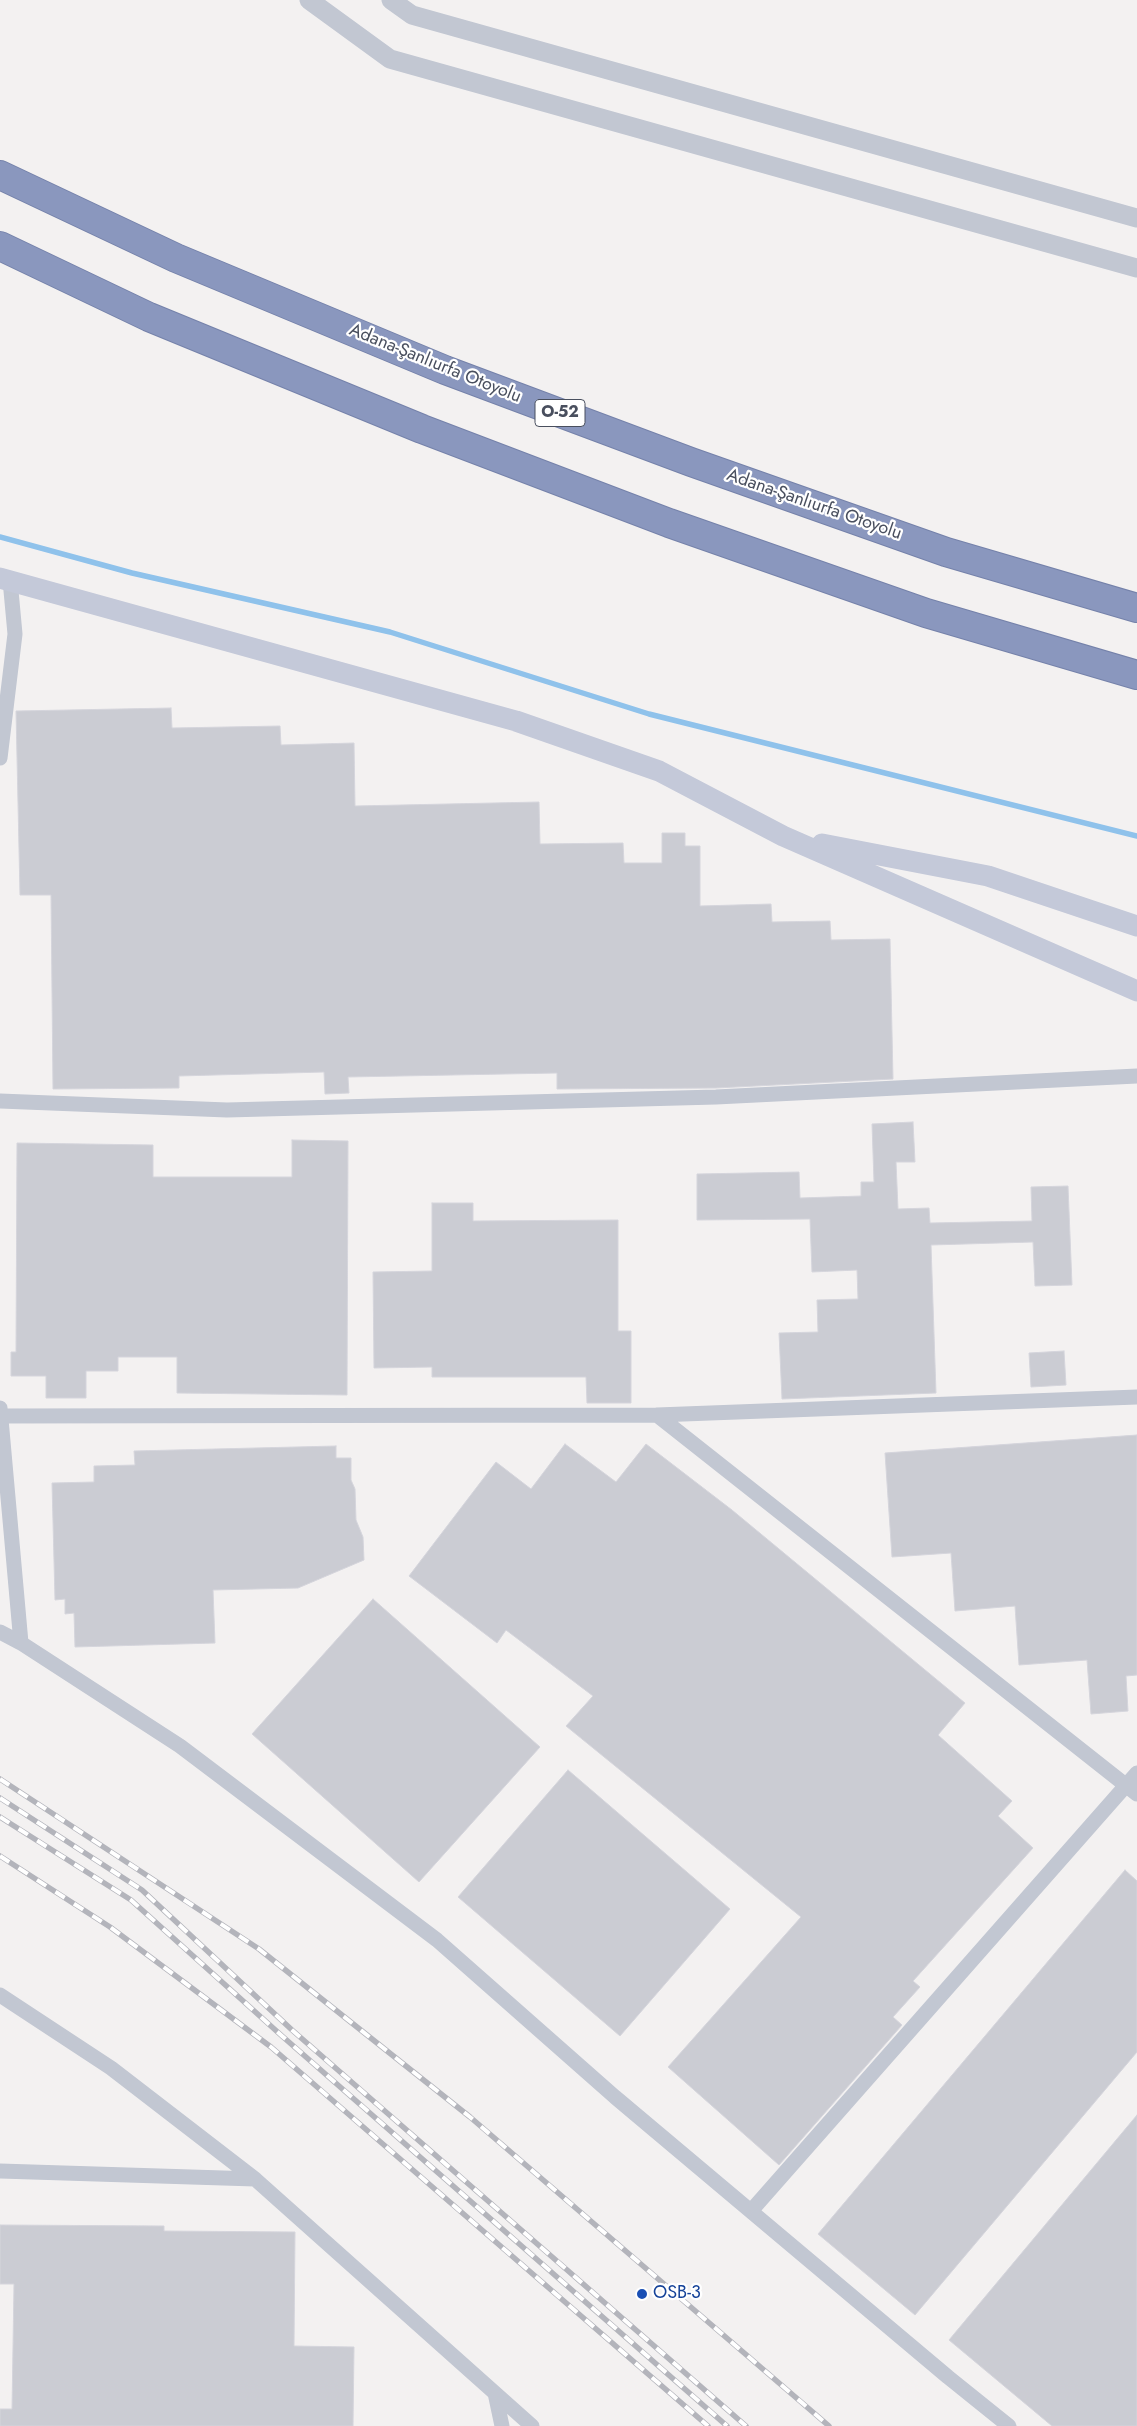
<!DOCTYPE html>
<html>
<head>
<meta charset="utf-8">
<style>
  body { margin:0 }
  canvas { display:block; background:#f3f1f1 }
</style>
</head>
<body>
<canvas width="1137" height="2426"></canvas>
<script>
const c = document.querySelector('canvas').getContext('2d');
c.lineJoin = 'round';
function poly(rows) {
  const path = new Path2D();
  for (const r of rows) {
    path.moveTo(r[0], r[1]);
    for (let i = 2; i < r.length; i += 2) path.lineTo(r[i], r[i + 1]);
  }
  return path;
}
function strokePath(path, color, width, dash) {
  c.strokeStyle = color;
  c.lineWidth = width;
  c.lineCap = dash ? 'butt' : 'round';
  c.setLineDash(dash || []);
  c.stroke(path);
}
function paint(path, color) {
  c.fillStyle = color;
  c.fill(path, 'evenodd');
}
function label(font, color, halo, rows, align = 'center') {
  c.font = font + ' Jost,sans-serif';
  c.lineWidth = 4.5;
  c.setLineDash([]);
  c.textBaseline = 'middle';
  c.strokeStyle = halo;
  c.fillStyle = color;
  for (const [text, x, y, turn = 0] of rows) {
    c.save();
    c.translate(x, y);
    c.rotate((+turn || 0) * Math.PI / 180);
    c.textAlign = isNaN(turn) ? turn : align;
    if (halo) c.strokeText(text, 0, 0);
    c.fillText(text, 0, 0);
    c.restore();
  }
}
strokePath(poly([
  [0,537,132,573,390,632,649,714,1137,836]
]), '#8fc2eb', 5.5);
const building = poly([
  [171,708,172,728,280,726,281,745,354,743,355,806,539,802,540,844,623,843,624,863,662,863,662,833,685,833,685,846,700,846,700,906,771,904,772,922,830,921,831,940,890,939,893,1079,716,1088,557,1089,557,1073,348,1077,349,1093,325,1094,324,1072,179,1076,179,1088,53,1089,51,895,20,895,16,711,171,708],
  [913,1122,915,1162,896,1162,898,1209,929,1208,930,1223,1032,1221,1031,1187,1068,1186,1072,1285,1035,1286,1033,1242,931,1245,936,1393,782,1399,779,1333,818,1332,817,1300,858,1299,857,1270,812,1272,810,1219,697,1220,697,1174,799,1172,800,1198,861,1196,861,1182,874,1182,872,1124,913,1122],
  [292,1140,348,1141,347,1395,177,1393,177,1357,118,1357,118,1371,86,1371,86,1398,46,1398,46,1376,11,1376,11,1352,16,1352,17,1143,153,1145,153,1177,292,1177,292,1140],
  [432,1203,473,1203,473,1221,618,1220,618,1331,631,1331,631,1403,587,1403,586,1377,432,1377,432,1367,374,1368,373,1272,432,1271,432,1203],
  [1064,1351,1066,1385,1031,1387,1029,1353,1064,1351],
  [1137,1435,1137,1675,1126,1676,1128,1711,1091,1714,1087,1660,1019,1665,1015,1606,955,1611,951,1553,892,1557,885,1453,1137,1435],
  [565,1444,616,1482,646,1444,732,1510,965,1703,938,1735,1012,1801,998,1816,1033,1848,913,1981,920,1987,893,2017,902,2025,779,2165,668,2067,801,1917,566,1726,593,1696,506,1630,497,1643,409,1576,496,1462,531,1489,565,1444],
  [336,1446,336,1458,351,1458,351,1480,355,1489,356,1520,363,1537,364,1560,298,1588,213,1590,215,1643,75,1647,74,1613,65,1614,65,1599,55,1600,52,1483,94,1482,94,1466,135,1465,134,1451,336,1446],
  [373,1599,540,1747,419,1882,252,1734,373,1599],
  [568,1770,730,1909,620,2036,458,1897,568,1770],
  [1125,1870,1137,1881,1137,2052,915,2315,818,2234,1125,1870],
  [1137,2115,1137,2426,1052,2426,949,2340,1137,2115],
  [0,2225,164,2226,164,2231,295,2232,294,2346,354,2347,353,2426,0,2426,0,2409,12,2409,14,2284,0,2284,0,2225]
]);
paint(building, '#cbccd3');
strokePath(building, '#d5d5dc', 1);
const motorway = poly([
  [0,175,176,258,445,370,691,462,946,552,1137,608],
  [0,246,149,317,422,429,669,523,926,613,1137,675]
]);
strokePath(motorway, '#7582aa', 30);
strokePath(poly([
  [0,758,15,634,10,580],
  [0,1101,227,1110,716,1097,1137,1076],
  [0,1408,21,1643],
  [657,1415,1137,1794],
  [0,1416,657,1415,1137,1397],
  [0,1632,21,1643,180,1746,437,1940,615,2097,948,2377,1009,2426],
  [0,1995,111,2068,255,2179,532,2426],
  [0,2171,255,2179],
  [751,2211,1137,1773],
  [495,2393,502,2426]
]), '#c2c7d2', 15);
strokePath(poly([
  [309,0,390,59,1137,268],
  [391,0,412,15,1137,218]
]), '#c2c7d2', 19);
strokePath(poly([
  [0,578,516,721,659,771,783,836,1137,991],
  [822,844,988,876,1137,926]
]), '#c4c9d9', 21);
strokePath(motorway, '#8a97be', 28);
const rail = poly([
  [0,1779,259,1949,470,2117,829,2426],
  [0,1798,142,1890,292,2030,746,2426],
  [0,1817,131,1900,282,2036,727,2426],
  [0,1856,110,1927,271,2047,708,2426]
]);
strokePath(rail, '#b3b4bb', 5.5);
strokePath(rail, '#fff', 4, [11]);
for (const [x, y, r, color] of [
  [642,2294,6,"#1a4fb4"]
]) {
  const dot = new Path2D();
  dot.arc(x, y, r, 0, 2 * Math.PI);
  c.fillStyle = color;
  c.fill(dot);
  strokePath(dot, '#fff', 2);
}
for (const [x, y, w] of [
  [560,413,50]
]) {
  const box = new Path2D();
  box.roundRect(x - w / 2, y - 13.5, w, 27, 4);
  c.fillStyle = '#fff';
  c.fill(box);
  strokePath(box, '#494f5e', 1);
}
label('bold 16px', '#494f5e', null, [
  ["O-52",560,413]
]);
label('18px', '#494f5e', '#fff', [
  ["Adana-Şanlıurfa Otoyolu",435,364,22],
  ["Adana-Şanlıurfa Otoyolu",814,505,19]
]);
label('18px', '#164399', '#fff', [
  ["OSB-3",653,2294]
], 'left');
</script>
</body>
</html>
